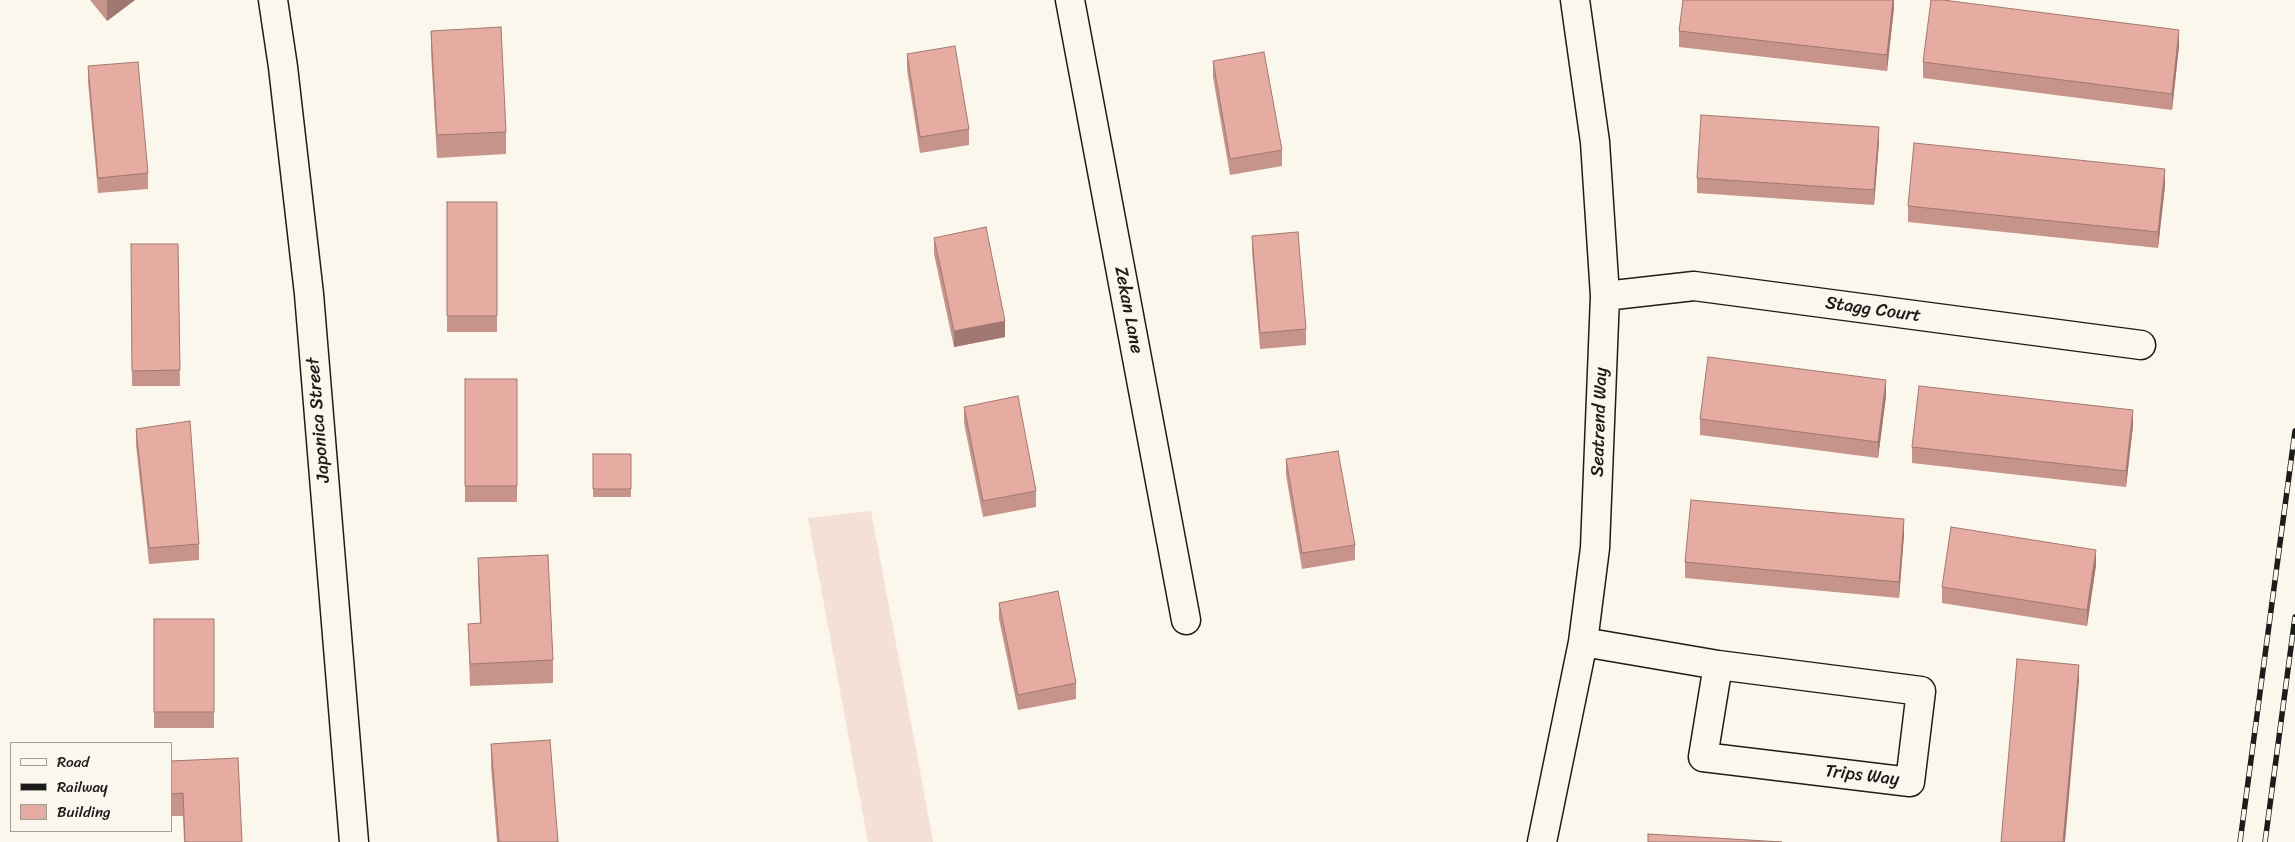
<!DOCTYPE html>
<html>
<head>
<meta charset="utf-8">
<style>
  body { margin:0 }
  #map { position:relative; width:2295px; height:842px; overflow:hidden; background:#fbf7ec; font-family:Sriracha,sans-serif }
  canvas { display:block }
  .legend { position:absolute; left:10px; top:742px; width:162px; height:90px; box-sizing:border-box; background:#fbf7ec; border:1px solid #a29f99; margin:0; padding:6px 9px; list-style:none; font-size:15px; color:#1c1c1c }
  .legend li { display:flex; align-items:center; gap:10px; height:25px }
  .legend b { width:25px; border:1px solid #a29f99 }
</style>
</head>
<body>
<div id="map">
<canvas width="2295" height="842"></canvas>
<ul class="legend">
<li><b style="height:6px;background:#fbf7ec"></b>Road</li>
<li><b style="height:6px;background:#1c1c1c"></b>Railway</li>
<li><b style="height:14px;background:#e6aca1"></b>Building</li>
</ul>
</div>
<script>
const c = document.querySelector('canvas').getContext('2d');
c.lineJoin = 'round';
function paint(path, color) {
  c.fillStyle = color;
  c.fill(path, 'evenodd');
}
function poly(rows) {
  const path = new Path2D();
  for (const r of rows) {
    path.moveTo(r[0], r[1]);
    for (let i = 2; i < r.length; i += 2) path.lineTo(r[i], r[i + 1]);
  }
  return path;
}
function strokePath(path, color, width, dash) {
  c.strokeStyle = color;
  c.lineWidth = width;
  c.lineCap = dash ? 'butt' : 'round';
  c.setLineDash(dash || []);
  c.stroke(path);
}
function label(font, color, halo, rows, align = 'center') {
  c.font = font + ' Sriracha,sans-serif';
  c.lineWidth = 5;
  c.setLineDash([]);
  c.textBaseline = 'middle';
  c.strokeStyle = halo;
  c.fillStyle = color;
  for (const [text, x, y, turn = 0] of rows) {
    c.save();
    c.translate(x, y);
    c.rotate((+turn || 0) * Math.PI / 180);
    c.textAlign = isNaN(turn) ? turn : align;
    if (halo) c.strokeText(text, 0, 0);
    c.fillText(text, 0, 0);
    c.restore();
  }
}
paint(poly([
  [871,511,918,760,933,842,868,842,808,518]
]), '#f5e0d6');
const minor = poly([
  [273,0,283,67,309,294,354,842],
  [1070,0,1186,620],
  [1605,296,1694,286,2141,345],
  [1583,642,1718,665,1921,691,1910,782,1703,757,1718,665],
  [1542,842,1583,642,1595,548,1605,296,1595,142,1575,0]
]);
strokePath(minor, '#1c1c1c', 31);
strokePath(minor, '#fbf7ec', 28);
const rail = poly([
  [2240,842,2295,431],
  [2265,842,2295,617]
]);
strokePath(rail, '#1c1c1c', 5.5);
strokePath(rail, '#fbf7ec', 4, [11]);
paint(poly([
  [90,0,135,0,107,21],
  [1894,0,1894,7,1887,71,1679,47,1679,31],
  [431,31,506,132,506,154,437,158,431,53],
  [2179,46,2172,110,1923,78,1923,62],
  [907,54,969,129,969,145,920,153,907,70],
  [1213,61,1282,150,1282,166,1230,175,1213,77],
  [88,66,148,173,148,189,98,193,88,82],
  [1879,142,1874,205,1697,193,1697,178],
  [2165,185,2158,248,1908,222,1908,206],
  [447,202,497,202,497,332,447,332],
  [1252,236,1306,329,1306,345,1260,349,1252,251],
  [934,238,1005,337,954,347,934,254],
  [131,244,178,244,180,386,132,386],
  [465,379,517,379,517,502,465,502],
  [1886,396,1878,458,1700,435,1700,419],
  [964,407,1036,491,1036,507,983,517,964,423],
  [2133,425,2126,487,1912,463,1912,447],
  [136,429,199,544,199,560,149,564,136,445],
  [593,454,631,454,631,497,593,497],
  [1286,459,1355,545,1355,560,1302,569,1286,475],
  [1904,535,1899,598,1685,578,1685,562],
  [478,558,553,660,553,683,470,686,468,624,480,623,478,581],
  [2096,565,2087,626,1942,603,1942,587],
  [999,603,1076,683,1076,699,1018,710,999,619],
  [154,619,214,619,214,728,154,728],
  [491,744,558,842,497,842,491,767],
  [171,761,242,842,184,842,183,816,171,816]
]), '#c6948a');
paint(poly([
  [107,0,135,0,107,21],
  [1893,0,1894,0,1894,7,1887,71,1887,55],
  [2179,30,2179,46,2172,110,2172,94],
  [1879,127,1879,142,1874,205,1874,190],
  [2165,169,2165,185,2158,248,2158,232],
  [1005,321,1005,337,954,347,954,331],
  [1886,380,1886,396,1878,458,1878,442],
  [2133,410,2133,425,2126,487,2126,471],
  [1904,519,1904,535,1899,598,1899,582],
  [2096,550,2096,565,2087,626,2087,610],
  [2079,665,2079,681,2065,842,2063,842]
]), '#a17871');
const building = poly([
  [1683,0,1893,0,1887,55,1679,31,1683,0],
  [1931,0,1943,0,2179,30,2172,94,1923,62,1931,0],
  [501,27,506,132,437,135,431,31,501,27],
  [955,46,969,129,920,137,907,54,955,46],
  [1264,52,1282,150,1230,159,1213,61,1264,52],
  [138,62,148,173,98,178,88,66,138,62],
  [1701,115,1879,127,1874,190,1697,178,1701,115],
  [1914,143,2165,169,2158,232,1908,206,1914,143],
  [447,202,497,202,497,316,447,316,447,202],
  [986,227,1005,321,954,331,934,238,986,227],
  [1298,232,1306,329,1260,333,1252,236,1298,232],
  [131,244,178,244,180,370,132,371,131,244],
  [1708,357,1886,380,1878,442,1700,419,1708,357],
  [465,379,517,379,517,486,465,486,465,379],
  [1919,386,2133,410,2126,471,1912,447,1919,386],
  [1018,396,1036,491,983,501,964,407,1018,396],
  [190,421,199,544,149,548,136,429,190,421],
  [1338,451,1355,545,1302,553,1286,459,1338,451],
  [593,454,631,454,631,489,593,489,593,454],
  [1691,500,1904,519,1899,582,1685,562,1691,500],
  [1951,527,2096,550,2087,610,1942,587,1951,527],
  [548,555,553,660,470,664,468,624,481,623,478,558,548,555],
  [1058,591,1076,683,1018,695,999,603,1058,591],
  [154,619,214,619,214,712,154,712,154,619],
  [2017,659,2079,665,2063,842,2001,842,2017,659],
  [550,740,558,842,499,842,491,744,550,740],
  [238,758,242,842,185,842,183,793,171,794,171,761,238,758],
  [1648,834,1782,842,1648,842,1648,834]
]);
paint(building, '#e6aca1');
strokePath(building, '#a17871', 1);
label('18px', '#1c1c1c', '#fbf7ec', [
  ["Zekan Lane",1128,310,79],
  ["Stagg Court",1873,310,8],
  ["Japonica Street",319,420,-95],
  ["Seatrend Way",1600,422,-88],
  ["Trips Way",1862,776,7]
]);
</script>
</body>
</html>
